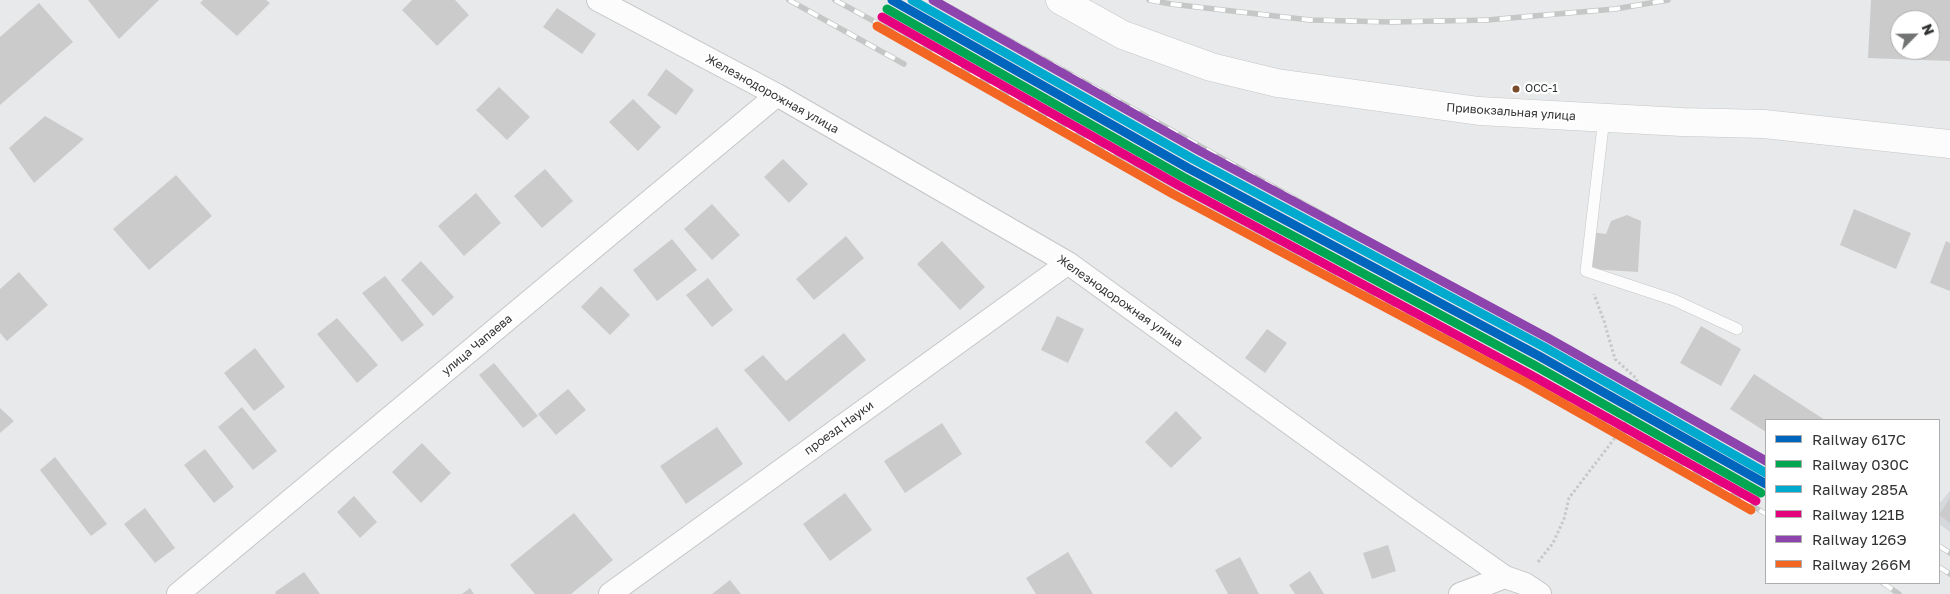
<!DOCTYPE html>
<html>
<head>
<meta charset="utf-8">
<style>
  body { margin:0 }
  #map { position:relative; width:1950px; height:594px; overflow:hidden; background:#e8e9ea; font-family:"Golos Text",sans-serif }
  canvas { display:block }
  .legend { position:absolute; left:1765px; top:419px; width:175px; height:165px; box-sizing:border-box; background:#fff; border:1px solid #adadad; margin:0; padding:6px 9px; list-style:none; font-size:15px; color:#323333 }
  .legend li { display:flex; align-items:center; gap:10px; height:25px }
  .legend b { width:25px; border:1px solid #adadad }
  .north { position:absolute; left:1890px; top:10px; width:50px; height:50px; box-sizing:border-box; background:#fff; border:1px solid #adadad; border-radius:50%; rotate:67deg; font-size:14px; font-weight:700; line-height:20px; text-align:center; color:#323333 }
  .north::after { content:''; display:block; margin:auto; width:18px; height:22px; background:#727373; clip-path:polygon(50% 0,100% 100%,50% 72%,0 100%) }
</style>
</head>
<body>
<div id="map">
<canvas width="1950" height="594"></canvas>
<ul class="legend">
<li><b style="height:6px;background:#0065bd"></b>Railway 617C</li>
<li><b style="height:6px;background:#00a651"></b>Railway 030C</li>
<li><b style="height:6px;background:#00a9ce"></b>Railway 285А</li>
<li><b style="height:6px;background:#e5007d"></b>Railway 121В</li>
<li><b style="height:6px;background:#8e44ad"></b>Railway 126Э</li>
<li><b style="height:6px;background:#f26522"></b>Railway 266М</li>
</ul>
<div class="north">N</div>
</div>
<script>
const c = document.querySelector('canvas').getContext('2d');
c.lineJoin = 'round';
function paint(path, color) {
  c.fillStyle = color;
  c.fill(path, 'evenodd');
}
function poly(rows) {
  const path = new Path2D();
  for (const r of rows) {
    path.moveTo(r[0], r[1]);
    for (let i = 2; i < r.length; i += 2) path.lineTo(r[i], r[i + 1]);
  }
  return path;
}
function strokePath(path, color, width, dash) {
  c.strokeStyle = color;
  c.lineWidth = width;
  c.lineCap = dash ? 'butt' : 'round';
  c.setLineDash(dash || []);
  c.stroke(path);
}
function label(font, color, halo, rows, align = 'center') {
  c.font = font + ' "Golos Text",sans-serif';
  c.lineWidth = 4.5;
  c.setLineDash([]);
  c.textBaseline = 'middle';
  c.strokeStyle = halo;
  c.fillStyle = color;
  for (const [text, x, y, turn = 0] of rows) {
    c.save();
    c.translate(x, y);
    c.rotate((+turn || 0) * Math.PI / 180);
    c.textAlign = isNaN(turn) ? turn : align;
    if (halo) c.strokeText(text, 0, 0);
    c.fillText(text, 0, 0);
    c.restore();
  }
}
paint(poly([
  [1950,491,1950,532,1939,524,1939,504]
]), '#d5d9dd');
paint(poly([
  [88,0,159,0,119,39],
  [203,0,266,0,270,3,237,36,200,3],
  [412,0,455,0,469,15,437,46,402,10],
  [1871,0,1950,0,1950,61,1868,58],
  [1900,20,1930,20,1930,50,1900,50],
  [39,3,73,42,0,105,0,37],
  [557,8,596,34,582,54,543,27],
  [666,69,694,90,676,115,647,95],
  [499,87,530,117,507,140,476,110],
  [633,99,661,127,638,151,609,122],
  [45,116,84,139,34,183,9,148],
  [783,159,808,184,789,203,764,177],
  [545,169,573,201,542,228,514,196],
  [176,175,212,216,149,270,113,229],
  [476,193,501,223,464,256,438,226],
  [712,204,740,235,712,260,684,229],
  [1854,209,1911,233,1896,269,1840,245],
  [1627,215,1641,221,1638,272,1590,269,1591,232,1606,234,1611,221],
  [846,236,864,258,814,300,796,279],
  [672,239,697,270,657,301,633,270],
  [942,241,985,287,960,310,917,264],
  [1946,241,1950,243,1950,291,1930,283],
  [421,261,454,297,433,316,401,280],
  [19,272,48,305,7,341,0,333,0,289],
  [385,276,424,325,402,342,362,293],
  [708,278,733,310,712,327,686,295],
  [601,286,630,315,610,335,581,307],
  [1057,316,1084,329,1068,363,1041,350],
  [337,318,378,365,357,383,317,334],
  [1701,326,1741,349,1721,386,1680,363],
  [1267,329,1287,343,1265,373,1245,358],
  [844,333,866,360,789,422,744,370,763,355,786,381],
  [255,348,285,387,254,411,224,373],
  [494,363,538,416,523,428,479,375],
  [1754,374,1825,420,1766,420,1766,432,1730,409],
  [568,389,586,410,556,435,538,414],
  [242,407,277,451,253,470,218,427],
  [0,408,14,421,0,433],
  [1176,411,1202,438,1171,468,1145,442],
  [942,423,962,454,905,493,884,461],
  [717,427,743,464,686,504,660,466],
  [422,443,451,473,421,503,392,472],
  [205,449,234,487,214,503,184,465],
  [55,457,107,524,91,536,40,470],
  [845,493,872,530,830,561,803,524],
  [354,496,377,522,360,538,337,512],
  [1950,498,1950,523,1939,515],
  [145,508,175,548,155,563,124,524],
  [574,513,613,560,571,594,535,594,510,565],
  [1388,545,1396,571,1372,579,1363,553],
  [1068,552,1093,594,1036,594,1026,578],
  [1240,557,1259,594,1228,594,1215,570],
  [1310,571,1324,594,1295,594,1289,585],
  [304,572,320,594,276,594,275,592],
  [730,580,741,594,712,594],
  [470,588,474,594,462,594]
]), '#cccbcc');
const lane = poly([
  [1604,118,1586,271,1674,300,1737,329]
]);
const street = poly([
  [598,0,777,95,1068,263,1407,508,1505,577,1525,584,1540,594],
  [178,594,777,95],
  [610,594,1068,263],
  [1460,594,1505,577]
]);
const secondary = poly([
  [1060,0,1123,35,1211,67,1277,83,1479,111,1682,122,1764,124,1950,144]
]);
strokePath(lane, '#c5c6c7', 12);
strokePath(street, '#c5c6c7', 24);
strokePath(secondary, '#c5c6c7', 29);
strokePath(poly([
  [1538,562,1553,543,1564,519,1569,498,1621,430,1634,409,1637,379,1615,359,1604,321,1594,294]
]), '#c7c8c8', 3, [2.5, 2.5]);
strokePath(lane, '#fcfcfc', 11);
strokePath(street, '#fcfcfc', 22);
strokePath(secondary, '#fcfcfc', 28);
const rail = poly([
  [789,0,904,64],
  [835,0,1657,449,1766,514],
  [937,0,1704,426,1766,462],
  [1149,0,1171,4,1310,20,1392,22,1487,20,1615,9,1668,0],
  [1939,546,1950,553],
  [1939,567,1950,574],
  [1883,583,1899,594]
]);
strokePath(rail, '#c5c6c6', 5.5);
strokePath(rail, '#fff', 4, [11]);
strokePath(poly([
  [892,0,1188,168,1539,356,1766,484]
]), '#0065bd', 9);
strokePath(poly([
  [887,9,1183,177,1534,365,1761,493]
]), '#00a651', 9);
strokePath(poly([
  [912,0,1193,159,1544,347,1766,473]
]), '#00a9ce', 9);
strokePath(poly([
  [882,17,1178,185,1529,374,1756,501]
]), '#e5007d', 9);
strokePath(poly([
  [933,0,1198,150,1548,338,1766,461]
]), '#8e44ad', 9);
strokePath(poly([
  [877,26,1173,194,1525,382,1751,510]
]), '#f26522', 9);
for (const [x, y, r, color] of [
  [1516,89,4.5,"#7a4b2a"]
]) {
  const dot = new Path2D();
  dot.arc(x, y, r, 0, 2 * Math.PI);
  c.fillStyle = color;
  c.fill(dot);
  strokePath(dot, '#fff', 2);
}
label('11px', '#323333', '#fff', [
  ["ОСС-1",1525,89]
], 'left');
label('12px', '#323333', '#fff', [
  ["Железнодорожная улица",772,94,29],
  ["Привокзальная улица",1511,112,4],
  ["Железнодорожная улица",1120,301,35],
  ["улица Чапаева",477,345,-40],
  ["проезд Науки",839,428,-36]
]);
</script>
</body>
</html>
